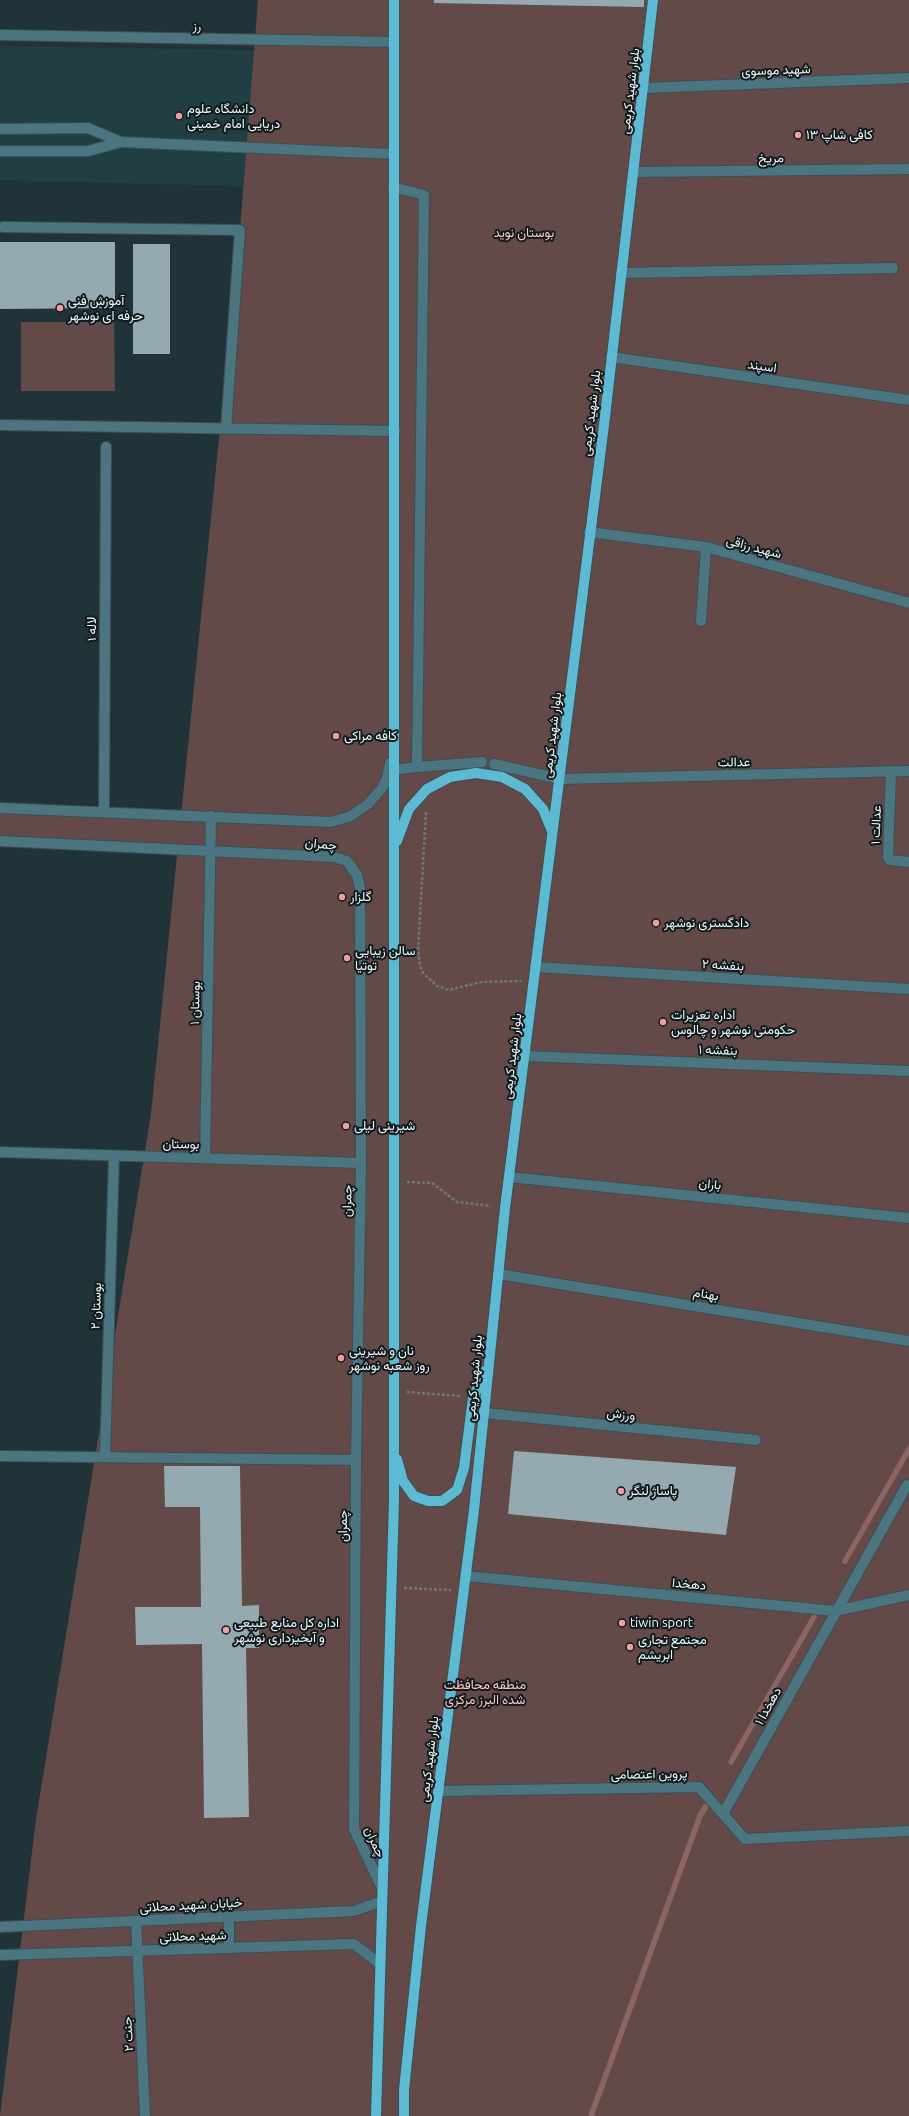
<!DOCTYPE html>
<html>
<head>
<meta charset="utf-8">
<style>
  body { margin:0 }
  canvas { display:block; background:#203339 }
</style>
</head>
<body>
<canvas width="909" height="2116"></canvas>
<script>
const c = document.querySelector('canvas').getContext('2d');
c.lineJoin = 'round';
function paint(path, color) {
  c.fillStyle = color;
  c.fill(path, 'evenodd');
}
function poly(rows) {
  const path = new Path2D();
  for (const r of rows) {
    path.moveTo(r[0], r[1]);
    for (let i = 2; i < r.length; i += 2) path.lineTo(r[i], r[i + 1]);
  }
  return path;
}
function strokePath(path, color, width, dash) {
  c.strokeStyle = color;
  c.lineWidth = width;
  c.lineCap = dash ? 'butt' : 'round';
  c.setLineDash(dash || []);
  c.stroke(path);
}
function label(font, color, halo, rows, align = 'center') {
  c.font = font + ' Ubuntu,Vazirmatn,sans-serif';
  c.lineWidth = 4;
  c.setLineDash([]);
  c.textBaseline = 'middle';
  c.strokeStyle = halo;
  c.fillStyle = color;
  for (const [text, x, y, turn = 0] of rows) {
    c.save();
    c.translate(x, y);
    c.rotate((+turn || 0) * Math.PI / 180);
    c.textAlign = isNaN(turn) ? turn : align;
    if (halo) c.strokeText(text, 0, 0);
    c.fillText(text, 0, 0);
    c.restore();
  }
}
paint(poly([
  [0,46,358,52,357,189,0,180]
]), '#223e45');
paint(poly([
  [258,0,909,0,909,2116,0,2116,36,1819,151,1114,178,845,0,839,0,809,181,816,240,230],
  [21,322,114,322,115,391,21,391]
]), '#634a49');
strokePath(poly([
  [845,1561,909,1449],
  [731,1762,814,1617],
  [591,2116,700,1816,706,1806]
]), '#8c6563', 5.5);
paint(poly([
  [434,0,644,0,644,7,434,3],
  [0,242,115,242,115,308,0,309],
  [133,244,170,244,170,354,133,354],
  [514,1451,736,1467,726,1535,508,1514],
  [164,1466,240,1466,242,1606,259,1605,259,1648,246,1648,249,1817,204,1818,202,1644,136,1645,135,1607,201,1607,200,1507,165,1507]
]), '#94aab0');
const minor = poly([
  [0,35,393,42],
  [644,88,909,78],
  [0,129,88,128,121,142],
  [0,151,88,151,121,142,393,154],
  [633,172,909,169],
  [3,227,240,230,226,429],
  [621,273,893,268],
  [611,357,909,400],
  [0,425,395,431],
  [589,532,706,547,909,603],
  [701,621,706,547],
  [494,764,560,779,909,771],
  [417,767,482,762],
  [393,770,417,767,424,195,393,187],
  [891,771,888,857,890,860,909,862],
  [0,808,331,822,351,816,368,804,382,788,387,778,390,763],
  [104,811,106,447],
  [0,841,334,857,347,861,357,875,360,887,361,1163,356,1460,354,1829,382,1888],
  [535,967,909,989],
  [525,1056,909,1071],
  [0,1152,361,1163],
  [205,1158,211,816],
  [509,1177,909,1218],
  [498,1274,909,1341],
  [484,1413,756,1440],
  [0,1456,356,1460],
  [105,1457,114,1156],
  [465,1576,836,1611,909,1595],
  [439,1791,699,1787,745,1839,909,1831],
  [723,1814,907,1485],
  [229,1917,229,1948],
  [136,1921,145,2116],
  [0,1927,354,1911,382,1901],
  [0,1955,354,1944,380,1964]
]);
const major = poly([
  [397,841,409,809,427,789,450,777,476,773,502,777,525,789,543,809,552,831],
  [397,1459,403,1481,414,1496,428,1501,442,1501,457,1490,464,1468,473,1398,485,1371],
  [376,2116,394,1500,394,0],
  [404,2116,404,2090,421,1926,474,1510,505,1208,604,425,653,0]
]);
strokePath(minor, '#3c4e54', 12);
strokePath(major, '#3c4e54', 12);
strokePath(poly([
  [426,812,418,950,420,965,423,973,437,986,449,990,482,982,521,981],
  [407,1182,432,1183,457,1202,491,1206],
  [407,1392,460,1396],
  [404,1588,451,1590]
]), '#69797e', 2.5, [3, 2]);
strokePath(minor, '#4b7581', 10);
strokePath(major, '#5dbad2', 10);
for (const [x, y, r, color] of [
  [179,116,4,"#f59b99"],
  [798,135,4,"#f59b99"],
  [60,308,4,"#f59b99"],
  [336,736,4,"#f59b99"],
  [342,897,4,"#f59b99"],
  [656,923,4,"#f59b99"],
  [347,958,4,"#f59b99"],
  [663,1022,4,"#f59b99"],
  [346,1126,4,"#f59b99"],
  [341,1358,4,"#f59b99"],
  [621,1491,4,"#f59b99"],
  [622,1623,4,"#f59b99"],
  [226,1630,4,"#f59b99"],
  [630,1647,4,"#f59b99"]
]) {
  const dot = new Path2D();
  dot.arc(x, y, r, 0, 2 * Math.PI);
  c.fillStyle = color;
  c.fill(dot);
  strokePath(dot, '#111a1c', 1.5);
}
label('13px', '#eaf6f9', '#111a1c', [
  ["رز",197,26,1],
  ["شهید موسوی",776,70,-2],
  ["بلوار شهید کریمی",630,91,-83],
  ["مریخ",771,158,-1],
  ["اسپند",762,366,8],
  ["بلوار شهید کریمی",591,413,-83],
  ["شهید رزاقی",754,547,15],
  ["لاله ۱",92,629,-90],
  ["بلوار شهید کریمی",552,735,-83],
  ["عدالت",734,762,-1],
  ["عدالت ۱",876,825,-88],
  ["چمران",321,844,6],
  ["بنفشه ۲",723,965,3],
  ["بوستان ۱",195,1003,-89],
  ["بنفشه ۱",718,1050,2],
  ["بلوار شهید کریمی",512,1056,-83],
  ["بوستان",181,1144,1],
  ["باران",710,1184,6],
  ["چمران",347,1201,-89],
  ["بهنام",706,1294,9],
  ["بوستان ۲",96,1306,-88],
  ["بلوار شهید کریمی",474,1378,-85],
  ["ورزش",621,1414,6],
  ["چمران",343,1526,-90],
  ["دهخدا",689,1584,5],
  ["دهخدا ۱",768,1706,-61],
  ["بلوار شهید کریمی",429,1759,-83],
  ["پروین اعتصامی",649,1774,-1],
  ["چمران",375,1842,66],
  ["خیابان شهید محلاتی",191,1905,-3],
  ["شهید محلاتی",193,1936,-2],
  ["جنت ۲",128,2034,-93]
]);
label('13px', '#eaf6f9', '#111a1c', [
  ["دانشگاه علوم",187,109],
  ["دریایی امام خمینی",187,124],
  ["کافی شاپ ۱۳",806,135],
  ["آموزش فنی",68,301],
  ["حرفه ای نوشهر",68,316],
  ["کافه مراکی",344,736],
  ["گلزار",350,897],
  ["دادگستری نوشهر",664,923],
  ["سالن زیبایی",355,951],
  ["توتیا",355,966],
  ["اداره تعزیرات",671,1015],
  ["حکومتی نوشهر و چالوس",671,1030],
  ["شیرینی لیلی",354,1126],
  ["نان و شیرینی",349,1351],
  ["روز شعبه نوشهر",349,1366],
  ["پاساژ لنگر",629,1491],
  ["اداره كل منابع طبيعی",234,1623],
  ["و آبخيزداری نوشهر",234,1638],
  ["tiwin sport",630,1623],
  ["مجتمع تجاری",638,1640],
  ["ابریشم",638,1655]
], 'left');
label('13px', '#fdc5c2', '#111a1c', [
  ["بوستان نوید",524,233],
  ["منطقه محافظت",485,1685],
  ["شده البرز مرکزی",485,1700]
]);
</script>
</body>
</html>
